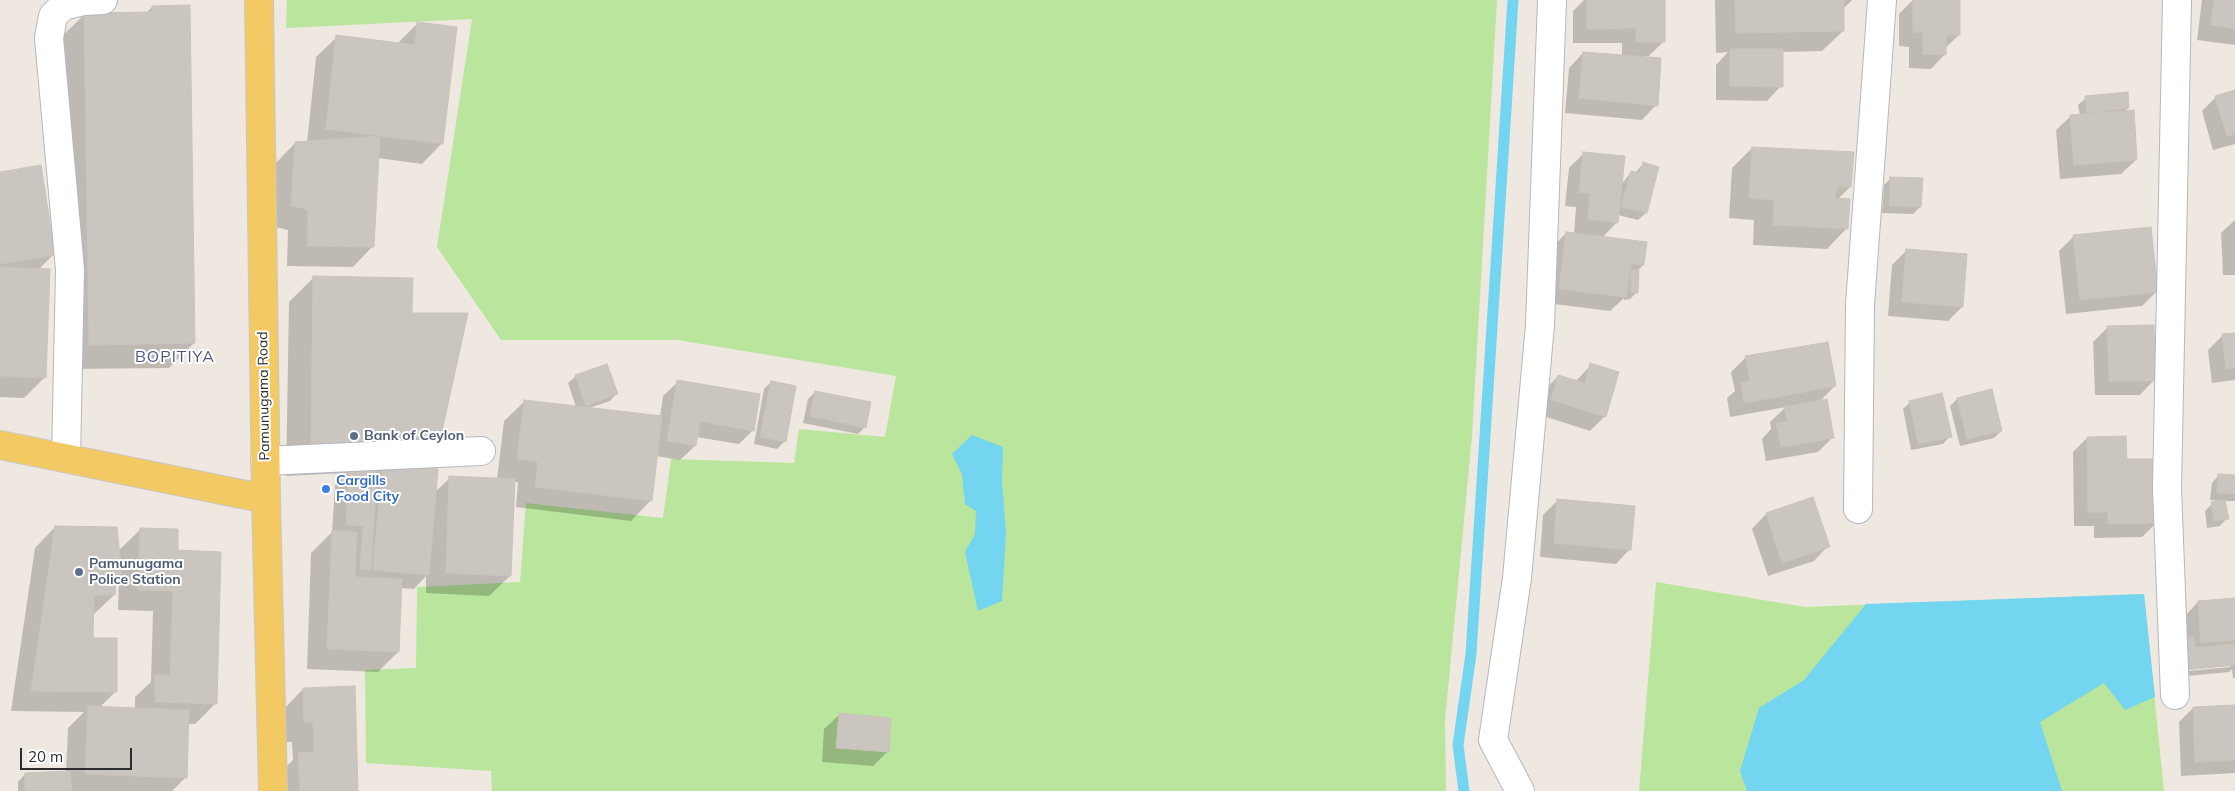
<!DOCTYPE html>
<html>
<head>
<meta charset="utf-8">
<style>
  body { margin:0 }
  #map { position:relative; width:2235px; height:791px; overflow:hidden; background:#efe8e0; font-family:Mulish,sans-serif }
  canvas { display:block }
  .scale { position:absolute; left:20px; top:748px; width:112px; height:22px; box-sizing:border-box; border:2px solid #2d2d2d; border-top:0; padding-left:6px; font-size:15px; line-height:18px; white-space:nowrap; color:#2d2d2d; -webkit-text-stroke:4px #fff; paint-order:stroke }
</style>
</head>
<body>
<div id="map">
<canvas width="2235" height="791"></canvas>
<div class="scale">20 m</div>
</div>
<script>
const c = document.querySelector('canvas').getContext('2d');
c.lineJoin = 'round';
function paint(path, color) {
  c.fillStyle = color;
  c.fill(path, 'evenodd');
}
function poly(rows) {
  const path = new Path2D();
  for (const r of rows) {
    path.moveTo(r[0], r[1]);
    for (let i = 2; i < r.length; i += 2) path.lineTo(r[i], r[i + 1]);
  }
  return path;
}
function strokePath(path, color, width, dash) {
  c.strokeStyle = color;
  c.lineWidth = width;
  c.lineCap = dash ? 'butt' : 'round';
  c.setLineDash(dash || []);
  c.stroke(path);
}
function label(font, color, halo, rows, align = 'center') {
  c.font = font + ' Mulish,sans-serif';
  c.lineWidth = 4;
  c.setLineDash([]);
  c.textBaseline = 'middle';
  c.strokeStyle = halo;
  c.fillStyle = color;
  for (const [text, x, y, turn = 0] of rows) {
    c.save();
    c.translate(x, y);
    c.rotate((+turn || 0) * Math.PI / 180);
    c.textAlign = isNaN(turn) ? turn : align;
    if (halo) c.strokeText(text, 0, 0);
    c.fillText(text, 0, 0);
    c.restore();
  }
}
paint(poly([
  [287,0,1497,0,1472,436,1445,721,1446,791,492,791,491,771,366,763,365,670,416,668,417,587,520,582,526,503,663,518,671,459,794,463,799,429,885,437,896,376,677,340,501,340,437,247,472,19,286,28],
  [1656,582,1805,607,2144,594,2164,791,1639,791]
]), '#b9e59d');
paint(poly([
  [972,435,1003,447,1002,481,1006,533,1002,601,978,611,965,552,975,534,976,511,965,504,962,474,952,454],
  [2144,594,2155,697,2125,710,2104,683,2040,722,2062,791,1747,791,1740,771,1759,708,1804,680,1866,604]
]), '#74d5f0');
paint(poly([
  [1584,0,1663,0,1664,41,1649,56,1641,56,1656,105,1642,120,1565,113,1569,68,1583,53,1622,56,1622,43,1573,43,1573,11],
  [1715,0,1852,0,1843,9,1843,31,1822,51,1782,52,1781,86,1767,101,1716,100,1716,65,1728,52,1716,53],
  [1913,0,1959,0,1959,35,1945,48,1945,54,1931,69,1909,68,1909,47,1899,46,1899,14],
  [2202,0,2235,0,2235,45,2197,40],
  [152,7,194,343,169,368,65,369,59,39,85,14,146,13],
  [418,23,442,143,422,164,378,158,373,246,353,267,287,266,288,230,271,226,275,164,295,143,307,143,316,57,337,37,397,44],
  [2235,91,2235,144,2213,150,2202,111,2216,97],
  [2086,98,2128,108,2124,112,2136,160,2121,174,2060,179,2056,130,2071,116,2080,115,2078,105],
  [1752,148,1850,187,1837,200,1847,228,1827,249,1753,245,1754,220,1729,218,1732,168],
  [1584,153,1621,185,1631,172,1635,173,1643,164,1646,213,1638,220,1618,215,1617,222,1602,238,1643,265,1637,271,1637,292,1630,299,1624,300,1624,298,1610,311,1546,303,1552,248,1566,233,1574,234,1576,207,1565,206,1569,168],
  [0,173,54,254,38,270,45,377,24,398,0,397],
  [1891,178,1920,207,1913,214,1882,213,1884,185],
  [2235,220,2235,275,2223,275,2221,233],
  [2074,236,2157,291,2142,306,2066,314,2059,251],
  [1906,251,1962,307,1948,321,1888,316,1892,265],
  [314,277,411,314,414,468,435,492,450,478,497,479,504,421,525,401,576,407,568,383,576,376,617,393,610,401,589,408,660,417,663,396,678,382,753,430,739,444,696,437,695,446,680,460,656,456,651,500,631,521,516,507,518,482,514,482,510,576,489,596,426,593,426,576,414,589,401,588,398,652,378,672,307,669,311,553,332,532,335,485,347,473,286,476,289,302],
  [2108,327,2154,380,2140,395,2095,395,2093,342],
  [2235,334,2235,380,2212,383,2208,350,2222,336],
  [1746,357,1835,386,1819,402,1833,437,1818,452,1766,461,1762,439,1771,429,1770,422,1786,407,1730,417,1727,398,1735,391,1731,372],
  [1591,365,1605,416,1590,431,1537,414,1544,391,1558,376,1576,381],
  [771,382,785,441,777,449,754,444,764,389],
  [815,392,865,427,858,434,803,423,808,399],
  [1957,399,2001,431,1994,438,1960,446,1950,406],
  [1910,402,1950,436,1943,444,1911,450,1903,409],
  [2087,438,2126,461,2156,523,2142,537,2094,538,2094,526,2074,526,2073,452],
  [2219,475,2235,476,2235,501,2224,501,2227,518,2220,526,2207,528,2205,511,2212,504,2222,501,2210,500,2212,483],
  [1813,499,1828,546,1814,561,1768,576,1752,529,1766,514],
  [1558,500,1630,549,1616,564,1540,557,1543,515],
  [55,527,118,551,141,529,177,552,220,553,215,704,195,724,187,724,185,778,172,791,18,791,18,782,25,774,66,773,68,728,84,712,11,711,35,548],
  [119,578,118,610,153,611,151,682,135,697,135,709,99,708,115,692,91,639,93,615,114,595,115,583],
  [2235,599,2235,678,2233,678,2232,669,2229,672,2178,677,2176,646,2186,638,2184,617,2198,602],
  [2230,664,2230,667,2179,672,2179,669],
  [303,689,357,791,279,791,278,775,293,760,292,742,284,742,283,710],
  [2235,706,2235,773,2181,776,2179,722,2193,708],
  [839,715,888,751,873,766,822,762,824,729]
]), '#0003');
strokePath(poly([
  [1464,791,1458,745,1471,654,1513,0]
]), '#74d5f0', 11);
const building = poly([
  [1587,0,1665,0,1665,42,1636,42,1636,28,1587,29,1587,0],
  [1735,0,1844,0,1844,31,1736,33,1735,0],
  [1913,0,1960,0,1960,35,1946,35,1946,55,1923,54,1923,32,1913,32,1913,0],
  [2214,0,2235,0,2235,29,2211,25,2214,0],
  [190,5,195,343,89,345,84,13,152,12,152,6,190,5],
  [417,22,457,27,443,144,326,129,336,35,415,45,417,22],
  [1730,49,1783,49,1783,87,1730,86,1730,49],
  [1583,52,1661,58,1658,106,1579,98,1583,52],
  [2235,90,2235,134,2227,136,2215,96,2235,90],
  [2128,92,2129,108,2087,113,2085,96,2128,92],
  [2134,110,2137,160,2074,165,2070,115,2134,110],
  [380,136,374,247,307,246,308,209,291,206,295,142,380,136],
  [1752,147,1854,152,1851,187,1838,186,1834,198,1850,199,1848,229,1773,225,1774,200,1749,198,1752,147],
  [1583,152,1625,156,1618,223,1588,219,1590,193,1579,192,1583,152],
  [1643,162,1659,167,1647,213,1621,207,1631,171,1640,173,1643,162],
  [41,165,55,255,0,264,0,172,41,165],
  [1890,177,1923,178,1921,207,1889,206,1890,177],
  [2151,227,2158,292,2080,300,2073,235,2151,227],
  [1566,232,1647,242,1644,265,1631,264,1626,297,1559,289,1566,232],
  [1906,249,1967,254,1963,307,1902,302,1906,249],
  [0,267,50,269,46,378,0,376,0,267],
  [1631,270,1639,270,1638,293,1631,293,1631,270],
  [313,276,413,278,412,313,468,313,439,445,311,452,313,276],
  [2154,325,2156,381,2109,381,2107,326,2154,325],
  [2235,333,2235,368,2226,369,2222,334,2235,333],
  [1828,342,1836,386,1744,403,1741,383,1750,381,1745,356,1828,342],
  [1590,363,1619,372,1606,417,1551,400,1558,375,1585,383,1590,363],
  [607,364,618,394,586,406,575,375,607,364],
  [677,380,760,394,754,431,700,421,696,446,667,441,677,380],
  [771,381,796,386,786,442,760,437,771,381],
  [1992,389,2002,431,1967,439,1957,398,1992,389],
  [815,391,871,402,866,428,810,416,815,391],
  [1942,393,1952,437,1918,444,1909,401,1942,393],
  [1827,399,1834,438,1781,447,1776,423,1787,421,1784,407,1827,399],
  [524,400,662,416,652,501,535,487,538,462,517,459,524,400],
  [2126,436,2127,459,2157,459,2158,523,2108,524,2108,512,2088,512,2087,437,2126,436],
  [382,464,438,469,429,575,373,570,382,464],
  [349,469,377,471,371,570,360,569,363,526,346,525,349,469],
  [2218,474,2235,475,2235,494,2217,493,2218,474],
  [449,476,515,479,511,576,446,573,449,476],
  [1813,497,1830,547,1782,563,1766,513,1813,497],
  [1557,499,1635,506,1631,550,1554,543,1557,499],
  [2225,500,2229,519,2214,521,2211,502,2225,500],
  [55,526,117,527,122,577,116,578,115,595,94,595,93,638,117,638,117,692,31,691,55,526],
  [140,528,178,529,178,550,221,552,217,704,155,702,155,675,170,676,173,591,138,590,140,528],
  [332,531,357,532,355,577,402,579,399,652,327,649,332,531],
  [2235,598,2235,640,2201,643,2198,601,2235,598],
  [2182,637,2194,637,2195,648,2235,644,2235,665,2185,670,2182,637],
  [355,686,358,791,300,791,298,753,314,752,313,722,304,722,303,688,355,686],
  [2235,705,2235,760,2195,762,2193,707,2235,705],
  [88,706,189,710,187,778,85,774,88,706],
  [839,713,891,718,889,752,836,748,839,713],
  [70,771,72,791,25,791,25,773,70,771]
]);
paint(building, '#cac5bf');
strokePath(building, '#cac3b9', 1);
const minor = poly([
  [66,458,70,270,49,38,53,16,63,6,84,1,103,0],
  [265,461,481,451],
  [1858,509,1860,305,1882,0],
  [2175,695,2167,488,2177,0],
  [1520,791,1493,740,1517,578,1540,325,1552,0]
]);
const major = poly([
  [259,0,266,499,273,791],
  [0,445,266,499]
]);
strokePath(minor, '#b3b7c1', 30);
strokePath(major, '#c8c8c8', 30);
strokePath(minor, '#fff', 28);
strokePath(major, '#f2c962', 28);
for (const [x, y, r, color] of [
  [354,436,5,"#5c6f8a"],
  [326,489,5,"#3f7fe0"],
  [79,572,5,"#5c6f8a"]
]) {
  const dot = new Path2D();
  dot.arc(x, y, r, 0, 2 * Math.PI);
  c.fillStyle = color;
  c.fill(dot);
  strokePath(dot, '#fff', 2);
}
label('14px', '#2d2d2d', '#fff', [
  ["Pamunugama Road",264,396,-91]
]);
label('bold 14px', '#4e5e75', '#fff', [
  ["Bank of Ceylon",364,436],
  ["Pamunugama",89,564],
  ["Police Station",89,580]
], 'left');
label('bold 14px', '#366cbe', '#fff', [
  ["Cargills",336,481],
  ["Food City",336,497]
], 'left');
c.letterSpacing = '1px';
label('16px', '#4d587f', '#fff', [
  ["BOPITIYA",175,357]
]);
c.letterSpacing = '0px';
</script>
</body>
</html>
